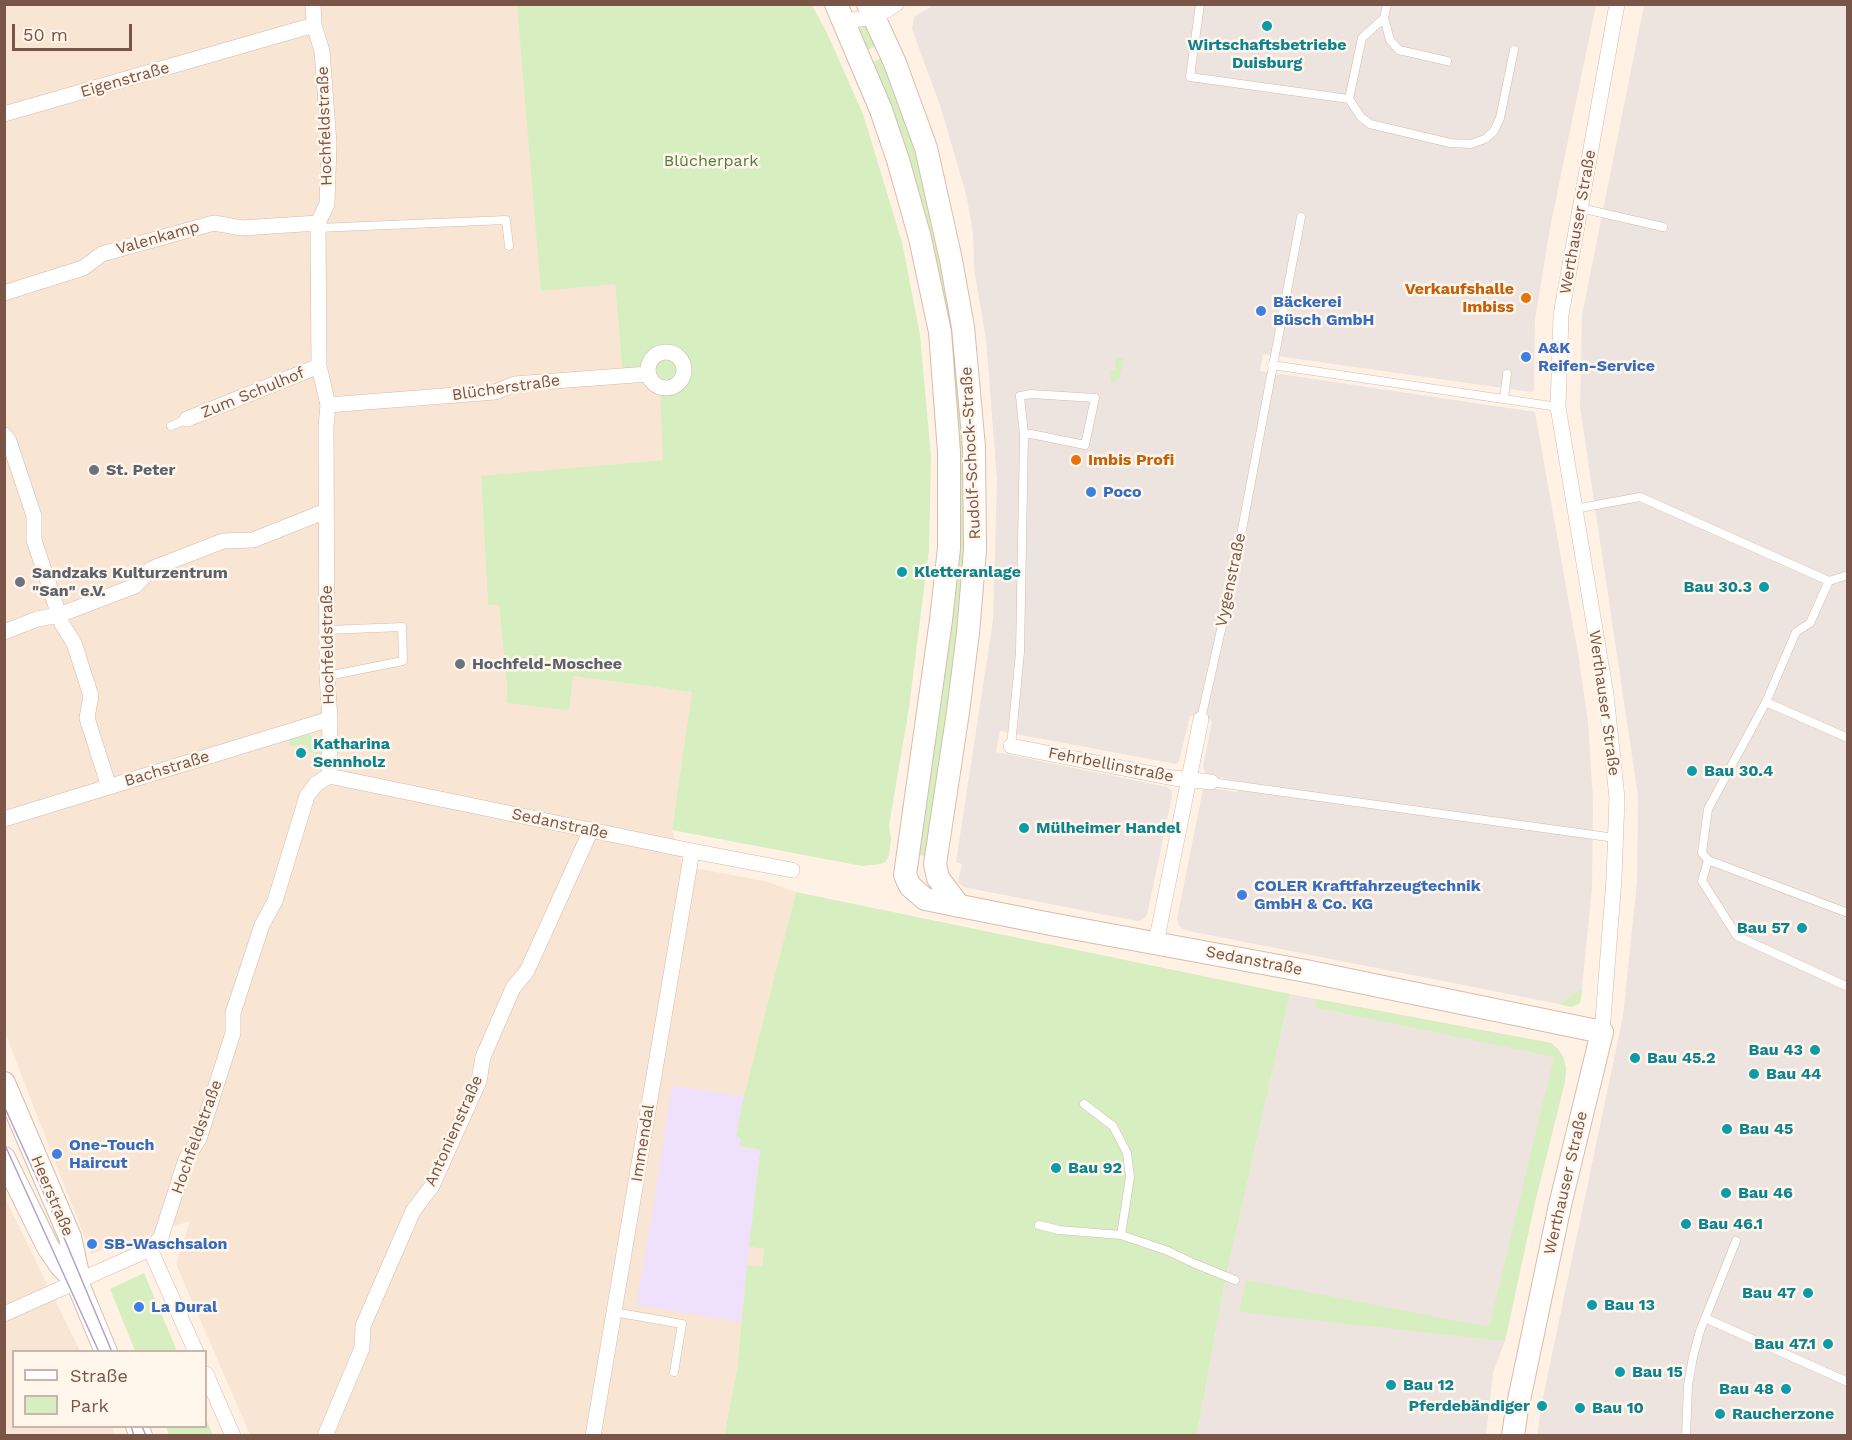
<!DOCTYPE html>
<html>
<head>
<meta charset="utf-8">
<style>
  body { margin:0 }
  #map { position:relative; width:1852px; height:1440px; overflow:hidden; background:#fff2e4; font-family:"Work Sans",sans-serif }
  canvas { display:block }
  .frame { position:absolute; inset:0; border:6px solid #7a5446; pointer-events:none }
  .legend { position:absolute; left:12px; top:1350px; width:195px; height:78px; box-sizing:border-box; background:#fff6ec; border:2px solid #cab5aa; margin:0; padding:8px 10px; list-style:none; font-size:18px; color:#7a5446 }
  .legend li { display:flex; align-items:center; gap:12px; height:30px }
  .legend b { width:30px; border:2px solid #cab5aa }
  .scale { position:absolute; left:12px; top:24px; width:120px; height:27px; box-sizing:border-box; border:3px solid #7a5446; border-top:0; padding-left:8px; font-size:18px; line-height:21px; white-space:nowrap; color:#7a5446; -webkit-text-stroke:4px #fff6ec; paint-order:stroke }
</style>
</head>
<body>
<div id="map">
<canvas width="1852" height="1440"></canvas>
<div class="frame"></div>
<ul class="legend">
<li><b style="height:8px;background:#fff"></b>Straße</li>
<li><b style="height:16px;background:#d7eec0"></b>Park</li>
</ul>
<div class="scale">50 m</div>
</div>
<script>
const c = document.querySelector('canvas').getContext('2d');
c.lineJoin = 'round';
function paint(path, color) {
  c.fillStyle = color;
  c.fill(path, 'evenodd');
}
function poly(rows) {
  const path = new Path2D();
  for (const r of rows) {
    if (r.length === 3) {
      path.moveTo(r[0] + r[2], r[1]);
      path.arc(r[0], r[1], r[2], 0, 2 * Math.PI);
      continue;
    }
    path.moveTo(r[0], r[1]);
    for (let i = 2; i < r.length; i += 2) path.lineTo(r[i], r[i + 1]);
  }
  return path;
}
function strokePath(path, color, width, dash) {
  c.strokeStyle = color;
  c.lineWidth = width;
  c.lineCap = dash ? 'butt' : 'round';
  c.setLineDash(dash || []);
  c.stroke(path);
}
function label(font, color, halo, rows, align = 'center') {
  c.font = font + ' "Work Sans",sans-serif';
  c.lineWidth = 5;
  c.setLineDash([]);
  c.textBaseline = 'middle';
  c.strokeStyle = halo;
  c.fillStyle = color;
  for (const [text, x, y, turn = 0] of rows) {
    c.save();
    c.translate(x, y);
    c.rotate((+turn || 0) * Math.PI / 180);
    c.textAlign = isNaN(turn) ? turn : align;
    if (halo) c.strokeText(text, 0, 0);
    c.fillText(text, 0, 0);
    c.restore();
  }
}
paint(poly([
  [5,5,517,5,615,284,622,362,670,344,691,360,663,460,481,477,488,605,499,605,507,686,506,702,573,676,693,692,672,830,683,866,765,881,796,892,744,1096,750,1247,764,1249,762,1267,747,1265,737,1369,724,1435,250,1435,176,1264,190,1221,91,1254,5,1033],
  [4,1196,80,1351,14,1352,14,1426,112,1427,116,1435,5,1435]
]), '#f9e5d4');
paint(poly([
  [935,4,1596,5,1550,228,1535,320,1534,391,1531,392,1263,354,1260,371,1535,412,1579,659,1588,721,1593,800,1592,888,1582,988,1559,1004,1184,930,1179,926,1177,919,1203,789,1205,787,1237,792,1240,781,1208,776,1205,772,1203,767,1212,721,1190,716,1179,761,1176,764,1000,731,996,752,1167,787,1172,791,1172,797,1147,915,1142,920,1137,921,963,887,958,882,962,864,956,862,993,620,997,480,986,339,974,269,973,234,967,198,941,108,912,29,914,17],
  [1644,5,1847,5,1847,1435,1537,1436,1542,1402,1623,1016,1637,882,1638,796,1580,407,1582,315],
  [1290,994,1551,1043,1558,1049,1563,1057,1566,1068,1565,1081,1535,1202,1505,1341,1493,1373,1486,1435,1197,1436,1225,1281]
]), '#eee4df');
paint(poly([
  [672,1086,744,1096,736,1136,742,1137,740,1146,760,1150,741,1322,636,1305,652,1217]
]), '#efe0fb');
paint(poly([
  [517,5,812,5,827,33,863,114,902,242,920,335,931,456,929,549,909,708,889,826,891,839,889,856,885,862,881,864,862,866,672,830,692,692,573,676,569,710,506,703,507,686,499,605,488,605,481,476,663,460,660,387,672,388,682,380,685,370,681,359,674,354,664,352,654,357,649,366,648,374,623,376,615,284,541,291],
  [867,25,877,46,866,50,860,32,860,26],
  [882,58,915,152,931,209,944,268,961,397,966,547,949,708,926,856,918,855,941,707,953,594,958,450,872,62],
  [1115,358,1124,358,1119,379,1111,382,1110,370,1116,370],
  [666,370,11],
  [301,734,308,734,319,742,321,754,311,753,306,745,300,744,292,747,289,744,288,740],
  [796,892,1290,994,1225,1281,1197,1435,724,1436,737,1369,747,1265,762,1266,764,1249,749,1247,760,1150,740,1146,741,1138,736,1136,744,1096],
  [1582,988,1581,1000,1579,1004,1571,1007,1559,1004],
  [1316,999,1551,1043,1558,1049,1563,1057,1566,1068,1565,1081,1535,1202,1505,1341,1239,1312,1246,1280,1489,1327,1554,1057,1314,1007],
  [144,1273,177,1351,135,1351,110,1289],
  [206,1419,213,1435,169,1435,166,1427,206,1426]
]), '#d7eec0');
const lane = poly([
  [1200,4,1190,77,1349,99,1362,38,1384,18,1387,4],
  [1384,18,1390,40,1399,50,1447,61],
  [1349,99,1361,117,1370,124,1450,143,1471,144,1485,139,1494,131,1500,118,1514,50],
  [1580,208,1663,227],
  [318,228,506,220,509,246],
  [1272,365,1558,407],
  [1504,399,1507,374],
  [171,426,187,419],
  [1575,509,1640,497,1829,581,1848,575],
  [1829,581,1810,623,1796,632,1766,702,1848,738],
  [327,630,402,627,403,661,327,676],
  [1766,702,1708,809,1702,853,1708,860,1848,913],
  [1201,719,1234,572,1301,217],
  [1011,746,1020,652,1024,435,1020,396,1031,394,1095,398,1085,445,1031,434,1024,435],
  [1211,782,1615,838],
  [1708,860,1702,881,1737,936,1848,987],
  [1084,1104,1113,1126,1127,1153,1130,1177,1121,1235],
  [1039,1225,1059,1230,1121,1235,1168,1251,1193,1263,1235,1280],
  [614,1312,682,1324,674,1372],
  [1705,1318,1848,1382],
  [1686,1436,1688,1385,1693,1357,1700,1331,1736,1241]
]);
const street = poly([
  [313,4,314,25,322,51,329,144,327,204,318,223,318,228,319,366,328,405,326,427,327,676,330,719,329,776],
  [845,21,875,17,896,4],
  [4,114,314,25],
  [4,293,83,268,102,254,214,223,242,228,318,223],
  [666,370,18],
  [328,405,495,392,515,384,648,374],
  [187,419,319,366],
  [4,435,9,441,34,516,34,540,62,624,74,643,91,696,87,718,109,787],
  [4,632,37,619,59,615,135,586,151,569,223,541,253,540,326,511],
  [1011,746,1173,778,1211,782],
  [329,776,692,851,792,870],
  [4,819,330,719],
  [1156,943,1201,719],
  [1602,1032,1614,879,1617,798,1606,695,1558,407,1561,315,1617,4],
  [150,1249,196,1352],
  [4,1314,150,1249,161,1237,186,1159,199,1139,233,1033,233,1013,262,925,275,901,307,796,316,784,329,776],
  [206,1374,233,1436],
  [325,1436,362,1348,363,1326,413,1211,432,1186,479,1081,483,1057,513,988,527,971,591,830],
  [593,1436,692,851]
]);
const secondary = poly([
  [836,4,881,110,898,160,920,238,940,332,949,452,949,548,941,620,905,875,910,886,925,899,1056,925,1306,971,1602,1032,1560,1205,1519,1400],
  [868,4,895,63,926,148,951,260,963,327,974,447,975,550,968,633,958,712,935,864,938,878,959,906],
  [4,1083,70,1237,77,1269,77,1282],
  [4,1158,48,1247,61,1266,77,1282,106,1352],
  [137,1426,141,1436],
  [1513,1436,1517,1408]
]);
strokePath(lane, '#d4baab', 9);
strokePath(street, '#d4baab', 16);
strokePath(secondary, '#dabbaa', 24);
strokePath(lane, '#fff', 8);
strokePath(street, '#fff', 15);
strokePath(secondary, '#fff', 22);
strokePath(poly([
  [4,1106,65,1240,112,1352],
  [4,1143,99,1352],
  [131,1426,134,1436],
  [142,1426,146,1436]
]), '#b3a1ca', 1.5);
for (const [x, y, r, color] of [
  [1267,26,6,"#0f9aa8"],
  [1526,298,6,"#e8710a"],
  [1261,311,6,"#3f7fe0"],
  [1526,357,6,"#3f7fe0"],
  [1076,460,6,"#e8710a"],
  [94,470,6,"#6b7280"],
  [1091,492,6,"#3f7fe0"],
  [902,572,6,"#0f9aa8"],
  [20,582,6,"#6b7280"],
  [1764,587,6,"#0f9aa8"],
  [460,664,6,"#6b7280"],
  [301,753,6,"#0f9aa8"],
  [1692,771,6,"#0f9aa8"],
  [1024,828,6,"#0f9aa8"],
  [1242,895,6,"#3f7fe0"],
  [1802,928,6,"#0f9aa8"],
  [1815,1050,6,"#0f9aa8"],
  [1635,1058,6,"#0f9aa8"],
  [1754,1074,6,"#0f9aa8"],
  [1727,1129,6,"#0f9aa8"],
  [57,1154,6,"#3f7fe0"],
  [1056,1168,6,"#0f9aa8"],
  [1726,1193,6,"#0f9aa8"],
  [1686,1224,6,"#0f9aa8"],
  [92,1244,6,"#3f7fe0"],
  [1808,1293,6,"#0f9aa8"],
  [1592,1305,6,"#0f9aa8"],
  [139,1307,6,"#3f7fe0"],
  [1828,1344,6,"#0f9aa8"],
  [1620,1372,6,"#0f9aa8"],
  [1391,1385,6,"#0f9aa8"],
  [1786,1389,6,"#0f9aa8"],
  [1542,1406,6,"#0f9aa8"],
  [1580,1408,6,"#0f9aa8"],
  [1720,1414,6,"#0f9aa8"]
]) {
  const dot = new Path2D();
  dot.arc(x, y, r, 0, 2 * Math.PI);
  c.fillStyle = color;
  c.fill(dot);
  strokePath(dot, '#fff6ec', 2);
}
label('bold 16px', '#0d838f', '#fff6ec', [
  ["Wirtschaftsbetriebe",1267,45,"center"],
  ["Duisburg",1267,63,"center"],
  ["Kletteranlage",914,572],
  ["Bau 30.3",1752,587,"right"],
  ["Katharina",313,744],
  ["Sennholz",313,762],
  ["Bau 30.4",1704,771],
  ["Mülheimer Handel",1036,828],
  ["Bau 57",1790,928,"right"],
  ["Bau 43",1803,1050,"right"],
  ["Bau 45.2",1647,1058],
  ["Bau 44",1766,1074],
  ["Bau 45",1739,1129],
  ["Bau 92",1068,1168],
  ["Bau 46",1738,1193],
  ["Bau 46.1",1698,1224],
  ["Bau 47",1796,1293,"right"],
  ["Bau 13",1604,1305],
  ["Bau 47.1",1816,1344,"right"],
  ["Bau 15",1632,1372],
  ["Bau 12",1403,1385],
  ["Bau 48",1774,1389,"right"],
  ["Pferdebändiger",1530,1406,"right"],
  ["Bau 10",1592,1408],
  ["Raucherzone",1732,1414]
], 'left');
label('16px', '#7a5446', '#fff6ec', [
  ["Eigenstraße",125,80,-16],
  ["Hochfeldstraße",325,126,-92],
  ["Werthauser Straße",1578,222,-80],
  ["Valenkamp",158,238,-16],
  ["Blücherstraße",506,388,-8],
  ["Zum Schulhof",253,393,-22],
  ["Rudolf-Schock-Straße",971,453,-93],
  ["Vygenstraße",1231,580,-78],
  ["Hochfeldstraße",328,645,-91],
  ["Werthauser Straße",1604,703,82],
  ["Fehrbellinstraße",1111,765,11],
  ["Bachstraße",167,769,-17],
  ["Sedanstraße",560,824,12],
  ["Sedanstraße",1254,961,11],
  ["Antonienstraße",454,1131,-66],
  ["Hochfeldstraße",197,1137,-70],
  ["Immendal",643,1143,-81],
  ["Werthauser Straße",1566,1183,-77],
  ["Heerstraße",52,1196,67]
]);
label('16px', '#537b3a', '#fff6ec', [
  ["Blücherpark",711,161]
]);
label('bold 16px', '#c56008', '#fff6ec', [
  ["Verkaufshalle",1514,289],
  ["Imbiss",1514,307],
  ["Imbis Profi",1088,460,"left"]
], 'right');
label('bold 16px', '#366cbe', '#fff6ec', [
  ["Bäckerei",1273,302],
  ["Büsch GmbH",1273,320],
  ["A&K",1538,348],
  ["Reifen-Service",1538,366],
  ["Poco",1103,492],
  ["COLER Kraftfahrzeugtechnik",1254,886],
  ["GmbH & Co. KG",1254,904],
  ["One-Touch",69,1145],
  ["Haircut",69,1163],
  ["SB-Waschsalon",104,1244],
  ["La Dural",151,1307]
], 'left');
label('bold 16px', '#5b616d', '#fff6ec', [
  ["St. Peter",106,470],
  ["Sandzaks Kulturzentrum",32,573],
  ["\"San\" e.V.",32,591],
  ["Hochfeld-Moschee",472,664]
], 'left');
</script>
</body>
</html>
